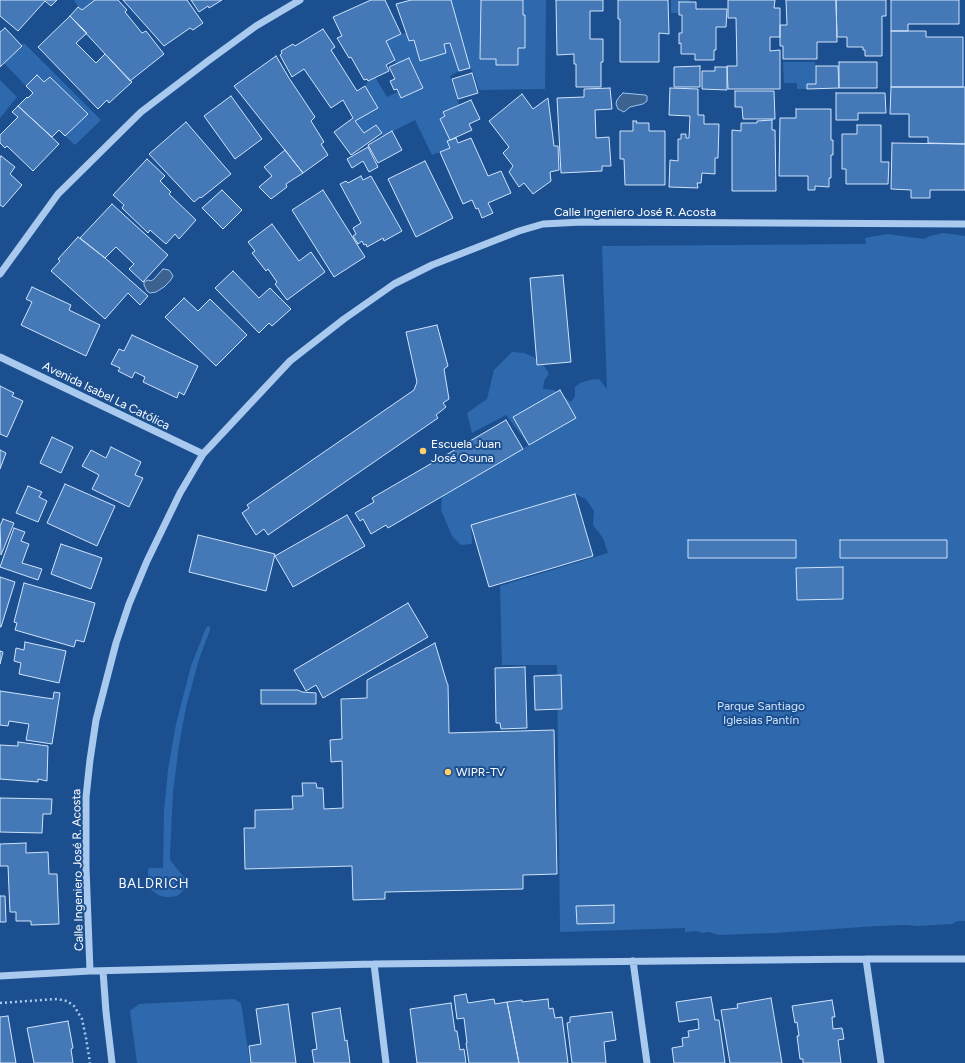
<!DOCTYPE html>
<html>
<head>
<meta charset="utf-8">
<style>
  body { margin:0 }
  canvas { display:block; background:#1b4f8f }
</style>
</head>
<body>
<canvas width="965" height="1063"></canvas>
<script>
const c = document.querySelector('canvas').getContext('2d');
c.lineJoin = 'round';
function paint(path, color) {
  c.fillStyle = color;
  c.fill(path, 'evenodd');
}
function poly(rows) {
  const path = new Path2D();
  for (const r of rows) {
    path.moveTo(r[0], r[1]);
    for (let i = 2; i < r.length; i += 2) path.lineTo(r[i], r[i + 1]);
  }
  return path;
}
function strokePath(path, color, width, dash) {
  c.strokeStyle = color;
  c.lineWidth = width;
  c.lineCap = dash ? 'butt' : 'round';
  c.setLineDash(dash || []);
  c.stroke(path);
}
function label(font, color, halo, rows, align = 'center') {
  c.font = font + ' Figtree,sans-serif';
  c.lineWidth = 4;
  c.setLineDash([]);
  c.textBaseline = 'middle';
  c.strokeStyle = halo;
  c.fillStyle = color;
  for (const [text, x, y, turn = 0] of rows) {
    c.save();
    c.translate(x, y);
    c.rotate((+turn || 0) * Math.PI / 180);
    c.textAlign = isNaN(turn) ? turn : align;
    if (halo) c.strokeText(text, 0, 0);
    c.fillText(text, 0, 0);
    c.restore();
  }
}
paint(poly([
  [74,0,95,0,82,10,78,7],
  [451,0,546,0,545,89,479,90,473,72,470,68],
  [671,0,690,0,689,2,679,2,679,13,671,13],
  [406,33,409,41,414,40,420,60,446,53,444,44,450,43,459,71,450,76,459,105,443,112,445,116,440,119,450,140,447,142,450,148,432,155,415,120,383,136,376,125,364,133,355,121,377,108,365,86,368,81,375,77,387,97,398,92,402,98,423,87,410,58,396,64,386,41,401,34],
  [24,43,101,120,75,145,65,136,87,114,50,77,44,82,37,75,26,86,4,63],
  [783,62,815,62,816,84,807,89,797,89,797,83,784,83],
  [0,80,17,97,0,118],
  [943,233,965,236,965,921,957,921,952,924,919,926,905,925,879,926,863,927,774,933,718,935,709,932,703,933,696,931,685,932,685,928,560,932,557,665,502,665,500,586,608,553,603,538,593,525,594,511,586,499,575,494,471,525,472,544,461,545,452,536,441,510,442,496,529,445,506,415,472,433,467,413,487,399,494,370,512,352,524,353,533,357,545,367,549,374,544,381,543,389,554,390,571,402,575,396,575,387,580,383,589,380,599,379,607,389,602,246,866,244,865,238,887,234,924,239,930,236],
  [208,626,210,627,210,630,199,659,186,707,179,745,173,792,170,854,170,860,183,876,188,879,188,882,182,892,177,896,170,897,166,897,158,895,150,889,148,885,148,869,150,868,163,868,164,812,168,770,176,724,191,666,206,628],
  [234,999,241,1003,250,1063,137,1063,130,1011,139,1004]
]), '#2e69ad');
const water = poly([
  [623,93,645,95,647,96,647,101,643,104,630,107,624,112,618,109,616,104,617,100,620,96,623,93],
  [163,269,169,270,172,274,173,276,170,281,164,287,156,292,150,293,147,291,144,285,144,282,148,280,151,281,154,279,163,269]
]);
paint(water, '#3c6290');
strokePath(water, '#9cc4f0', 1);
const building = poly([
  [0,0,57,0,51,6,45,1,18,31,0,16,0,0],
  [95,0,118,0,127,10,125,12,142,33,146,31,164,54,130,81,70,16,78,7,82,10,95,0],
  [123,0,187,0,203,23,193,30,190,28,164,46,123,0],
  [191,0,222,0,209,8,208,6,199,12,191,0],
  [371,0,385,0,401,34,386,41,395,60,386,65,389,71,368,81,367,79,364,80,351,57,349,58,337,38,342,36,333,17,371,0],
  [411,0,451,0,470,68,459,71,450,43,444,44,446,53,420,61,414,40,409,41,396,4,411,0],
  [481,0,523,0,523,15,525,15,525,48,518,48,518,65,496,65,496,59,480,59,481,0],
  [556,0,603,0,603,11,590,11,590,39,603,39,603,62,601,62,601,87,576,87,576,64,574,64,574,54,557,55,556,0],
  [618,0,668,0,669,34,659,33,659,62,620,62,620,19,618,19,618,0],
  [728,0,775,0,774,8,780,8,780,37,770,37,770,51,780,50,780,89,728,89,727,66,737,66,736,18,728,18,728,0],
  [786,0,836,0,837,42,817,42,817,59,783,59,783,46,780,46,780,25,787,25,786,0],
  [836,0,886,0,886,16,882,16,882,56,865,56,865,50,863,50,863,47,847,47,847,37,837,37,836,0],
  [891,0,959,0,959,24,908,24,908,31,891,31,891,0],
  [679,2,696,2,696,9,727,9,726,27,716,27,716,50,714,50,714,60,695,60,695,54,681,54,681,43,679,44,679,33,682,33,682,15,679,15,679,2],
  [70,16,87,33,76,43,96,63,105,54,132,82,109,103,107,100,98,109,38,47,70,16],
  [5,28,22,46,0,67,0,32,5,28],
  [323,29,335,47,331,50,357,91,365,86,378,108,355,121,364,133,376,125,382,133,351,155,334,132,353,118,343,100,331,108,304,69,292,77,280,55,282,53,281,51,293,44,295,46,323,29],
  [891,31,926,31,926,37,963,37,963,87,891,87,891,31],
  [276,56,289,78,315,117,311,121,324,142,321,144,328,155,303,173,234,86,276,56],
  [409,58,423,88,401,98,397,89,394,90,390,81,395,79,389,67,409,58],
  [839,62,877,62,877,88,839,88,839,62],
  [700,66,700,87,674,87,674,67,700,66],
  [816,66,838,66,839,88,807,89,807,84,816,84,816,66],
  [715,67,727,67,727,90,702,89,702,71,715,71,715,67],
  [472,73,478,93,458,99,452,79,472,73],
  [37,75,44,82,50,77,88,114,65,136,59,130,52,137,18,106,27,97,28,98,33,93,26,86,37,75],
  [891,87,965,87,965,144,928,143,928,137,909,137,909,114,890,114,891,87],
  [610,88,612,109,595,110,596,138,609,137,611,166,602,166,602,171,561,173,557,98,584,97,584,89,610,88],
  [670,88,698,89,698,115,704,115,704,124,719,124,718,158,715,158,715,174,702,173,701,183,697,183,698,188,669,187,670,160,678,161,678,139,681,139,681,134,686,134,686,138,689,138,690,116,669,115,670,88],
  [735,91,774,91,775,119,743,119,742,107,735,107,735,91],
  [836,93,885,93,886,113,858,113,858,120,836,120,836,93],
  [522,94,533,109,548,98,554,146,558,146,559,170,550,172,551,181,533,194,524,183,519,187,509,172,513,166,503,153,509,147,489,121,522,94],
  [231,96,262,139,235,159,204,116,231,96],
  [471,100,480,119,469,124,472,130,450,140,440,119,445,116,443,112,471,100],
  [18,106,59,144,33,171,7,146,5,148,0,143,0,135,18,117,12,112,18,106],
  [796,109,831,109,831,140,833,140,833,155,831,155,831,178,829,178,829,187,815,186,815,190,808,190,808,176,779,176,780,118,796,118,796,109],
  [772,120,772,130,775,130,776,191,732,191,732,130,741,131,741,123,757,123,757,121,772,120],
  [633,121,637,121,636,123,649,123,649,131,665,131,665,185,625,185,624,159,620,159,620,131,633,131,633,121],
  [186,122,231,174,201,198,200,197,194,202,149,154,186,122],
  [857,125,881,125,881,162,889,162,888,184,846,184,846,169,842,169,842,134,857,134,857,125],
  [392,131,402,150,378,163,368,145,392,131],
  [456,138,458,143,471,138,488,176,501,171,511,193,488,203,493,213,482,218,478,208,476,209,472,200,463,204,440,152,450,148,447,141,456,138],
  [892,143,965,144,965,190,930,190,930,198,911,198,911,190,891,189,892,143],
  [368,147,378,167,369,172,363,161,352,168,347,159,368,147],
  [285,150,303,173,286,184,287,187,271,199,259,187,272,176,264,167,285,150],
  [1,156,15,167,10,174,22,185,3,207,0,205,0,157,1,156],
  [147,159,165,176,160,181,171,192,169,194,196,220,179,239,175,234,166,244,150,230,148,233,122,208,124,205,113,195,147,159],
  [425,161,453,218,416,237,388,179,425,161],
  [361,176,363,180,371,176,402,231,384,241,383,238,367,247,366,244,364,245,362,241,358,244,353,236,356,234,353,228,361,223,340,184,346,181,348,183,361,176],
  [222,190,242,210,223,229,202,208,222,190],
  [323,190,365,257,334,277,292,210,323,190],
  [112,204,168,255,143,282,129,269,134,264,116,247,105,258,80,238,112,204],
  [272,224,299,261,311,252,325,272,287,300,275,284,277,282,268,269,266,271,252,253,255,251,248,242,272,224],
  [78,237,105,258,148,296,140,305,128,293,105,319,51,271,60,261,58,259,78,237],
  [233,271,259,298,270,288,291,309,272,326,269,323,259,333,215,288,233,271],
  [563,275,571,362,537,365,530,278,563,275],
  [32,287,71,305,69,310,100,325,86,356,21,325,32,302,26,299,32,287],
  [184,298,198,311,210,299,247,335,216,366,165,317,184,298],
  [437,325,448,366,444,369,449,399,443,403,446,407,436,415,438,418,268,535,264,529,256,535,242,513,249,508,247,505,414,390,417,382,406,332,437,325],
  [132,335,198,366,184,395,179,392,177,398,143,382,145,377,135,372,132,378,118,371,120,368,111,364,119,349,124,351,132,335],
  [0,386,14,393,12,396,23,401,7,437,0,434,0,386],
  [560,390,576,418,529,445,513,417,560,390],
  [506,420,523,449,388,528,386,525,371,534,363,519,360,521,355,513,374,502,372,498,506,420],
  [52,437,73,447,61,473,40,463,52,437],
  [111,447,141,462,135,475,143,478,129,507,92,489,99,475,82,466,91,450,106,458,111,447],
  [0,450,6,453,0,469,0,450],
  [65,484,115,506,97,546,47,523,65,484],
  [28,486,42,492,39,497,47,501,38,522,16,513,28,486],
  [575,494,593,556,489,587,471,525,575,494],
  [347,515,365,546,293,587,275,556,347,515],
  [3,519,14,523,1,555,0,526,3,519],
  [14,528,25,532,21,541,29,544,22,563,42,569,38,580,0,567,14,528],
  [198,535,275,554,266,591,189,572,198,535],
  [688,540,796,540,796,558,688,558,688,540],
  [840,540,947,540,947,558,840,558,840,540],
  [61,544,102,558,91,589,51,574,61,544],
  [843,567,843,599,797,600,796,568,843,567],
  [0,577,15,582,1,627,0,627,0,577],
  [24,583,95,603,84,642,76,640,74,647,15,630,17,623,14,622,24,583],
  [408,603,428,637,323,698,316,685,306,691,294,670,408,603],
  [25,642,66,651,59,683,19,674,21,663,14,661,16,648,24,650,25,642],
  [435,643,447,683,448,685,449,733,554,730,557,874,523,875,523,889,385,892,385,899,353,900,352,866,245,869,244,828,255,828,255,810,293,809,292,796,303,796,302,783,316,783,317,788,323,788,324,809,343,808,342,761,331,762,330,740,342,739,341,699,367,698,367,680,435,643],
  [0,651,3,652,0,664,0,651],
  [525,667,527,728,501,729,500,723,496,723,495,668,525,667],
  [561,675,562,709,535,710,534,676,561,675],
  [261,690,298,690,302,692,316,693,316,704,261,704,261,690],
  [0,691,53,699,54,692,60,693,52,744,26,740,29,724,9,721,8,726,0,725,0,691],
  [18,742,48,746,47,781,38,779,38,782,0,779,0,745,18,746,18,742],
  [0,798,52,799,51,814,43,814,42,833,0,832,0,798],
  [26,843,26,853,48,852,49,874,57,874,59,924,31,925,31,921,16,921,16,912,10,912,8,866,0,866,0,844,26,843],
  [0,896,5,896,6,922,0,922,0,896],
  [614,905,614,923,577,924,576,906,614,905],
  [466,994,468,1003,494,999,495,1004,507,1002,519,1063,469,1063,466,1043,467,1043,464,1018,457,1019,454,996,466,994],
  [711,997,715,1020,719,1020,725,1063,674,1063,672,1048,683,1046,682,1038,689,1037,688,1031,699,1029,698,1019,679,1022,676,1002,711,997],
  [771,998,782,1063,730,1063,721,1010,738,1008,737,1004,771,998],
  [548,999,549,1009,553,1008,555,1018,562,1017,568,1063,519,1063,507,1002,522,1000,522,1002,548,999],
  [832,1000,835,1017,832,1017,833,1029,842,1028,844,1039,838,1040,841,1063,803,1063,803,1059,800,1059,797,1036,799,1036,797,1022,795,1023,792,1006,832,1000],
  [451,1003,455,1031,457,1031,460,1050,464,1049,466,1063,417,1063,410,1009,451,1003],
  [288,1004,296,1063,251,1063,249,1046,261,1044,256,1009,288,1004],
  [340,1008,345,1041,347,1040,350,1063,314,1063,312,1050,317,1049,312,1013,340,1008],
  [612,1012,616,1040,604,1042,606,1063,572,1063,567,1023,570,1022,570,1017,612,1012],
  [8,1016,16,1063,0,1063,0,1017,8,1016],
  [68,1021,73,1048,71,1049,73,1063,34,1063,27,1028,68,1021]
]);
paint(building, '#4478b7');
strokePath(building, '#cfe3fa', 1);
strokePath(poly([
  [0,1003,57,999,67,1001,74,1006,82,1019,86,1038,90,1063]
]), '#a9c9ee', 2.5, [2, 3]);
strokePath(poly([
  [0,274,58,194,141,112,208,61,256,26,300,0],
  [0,357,203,454],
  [866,959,881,1063],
  [633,961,647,1063],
  [374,964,386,1063],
  [90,971,86,868,86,797,90,760,96,720,116,643,129,604,147,561,180,493,203,454,290,361,344,319,394,284,432,265,519,231,543,224,582,222,965,224],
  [103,971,106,1012,112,1063],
  [0,976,90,971,374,964,866,959,965,959]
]), '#a9c9ee', 7);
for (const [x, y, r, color] of [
  [423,451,4,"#ffd166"],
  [448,772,4,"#ffd166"]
]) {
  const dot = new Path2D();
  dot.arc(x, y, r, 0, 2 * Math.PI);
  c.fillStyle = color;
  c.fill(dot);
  strokePath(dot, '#1b4f8f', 1.5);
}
label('12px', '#fff', '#1b4f8f', [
  ["Calle Ingeniero José R. Acosta",635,212],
  ["Avenida Isabel La Católica",106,396,26],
  ["Calle Ingeniero José R. Acosta",78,870,-91]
]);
label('12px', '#fff', '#1b4f8f', [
  ["Escuela Juan",431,444],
  ["José Osuna",431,458],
  ["WIPR-TV",456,772]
], 'left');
label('12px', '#cfe3fa', '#1b4f8f', [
  ["Parque Santiago",761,706],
  ["Iglesias Pantín",761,720]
]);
c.letterSpacing = '1px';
label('13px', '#fff', '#1b4f8f', [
  ["BALDRICH",154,884]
]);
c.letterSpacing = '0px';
</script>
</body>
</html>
